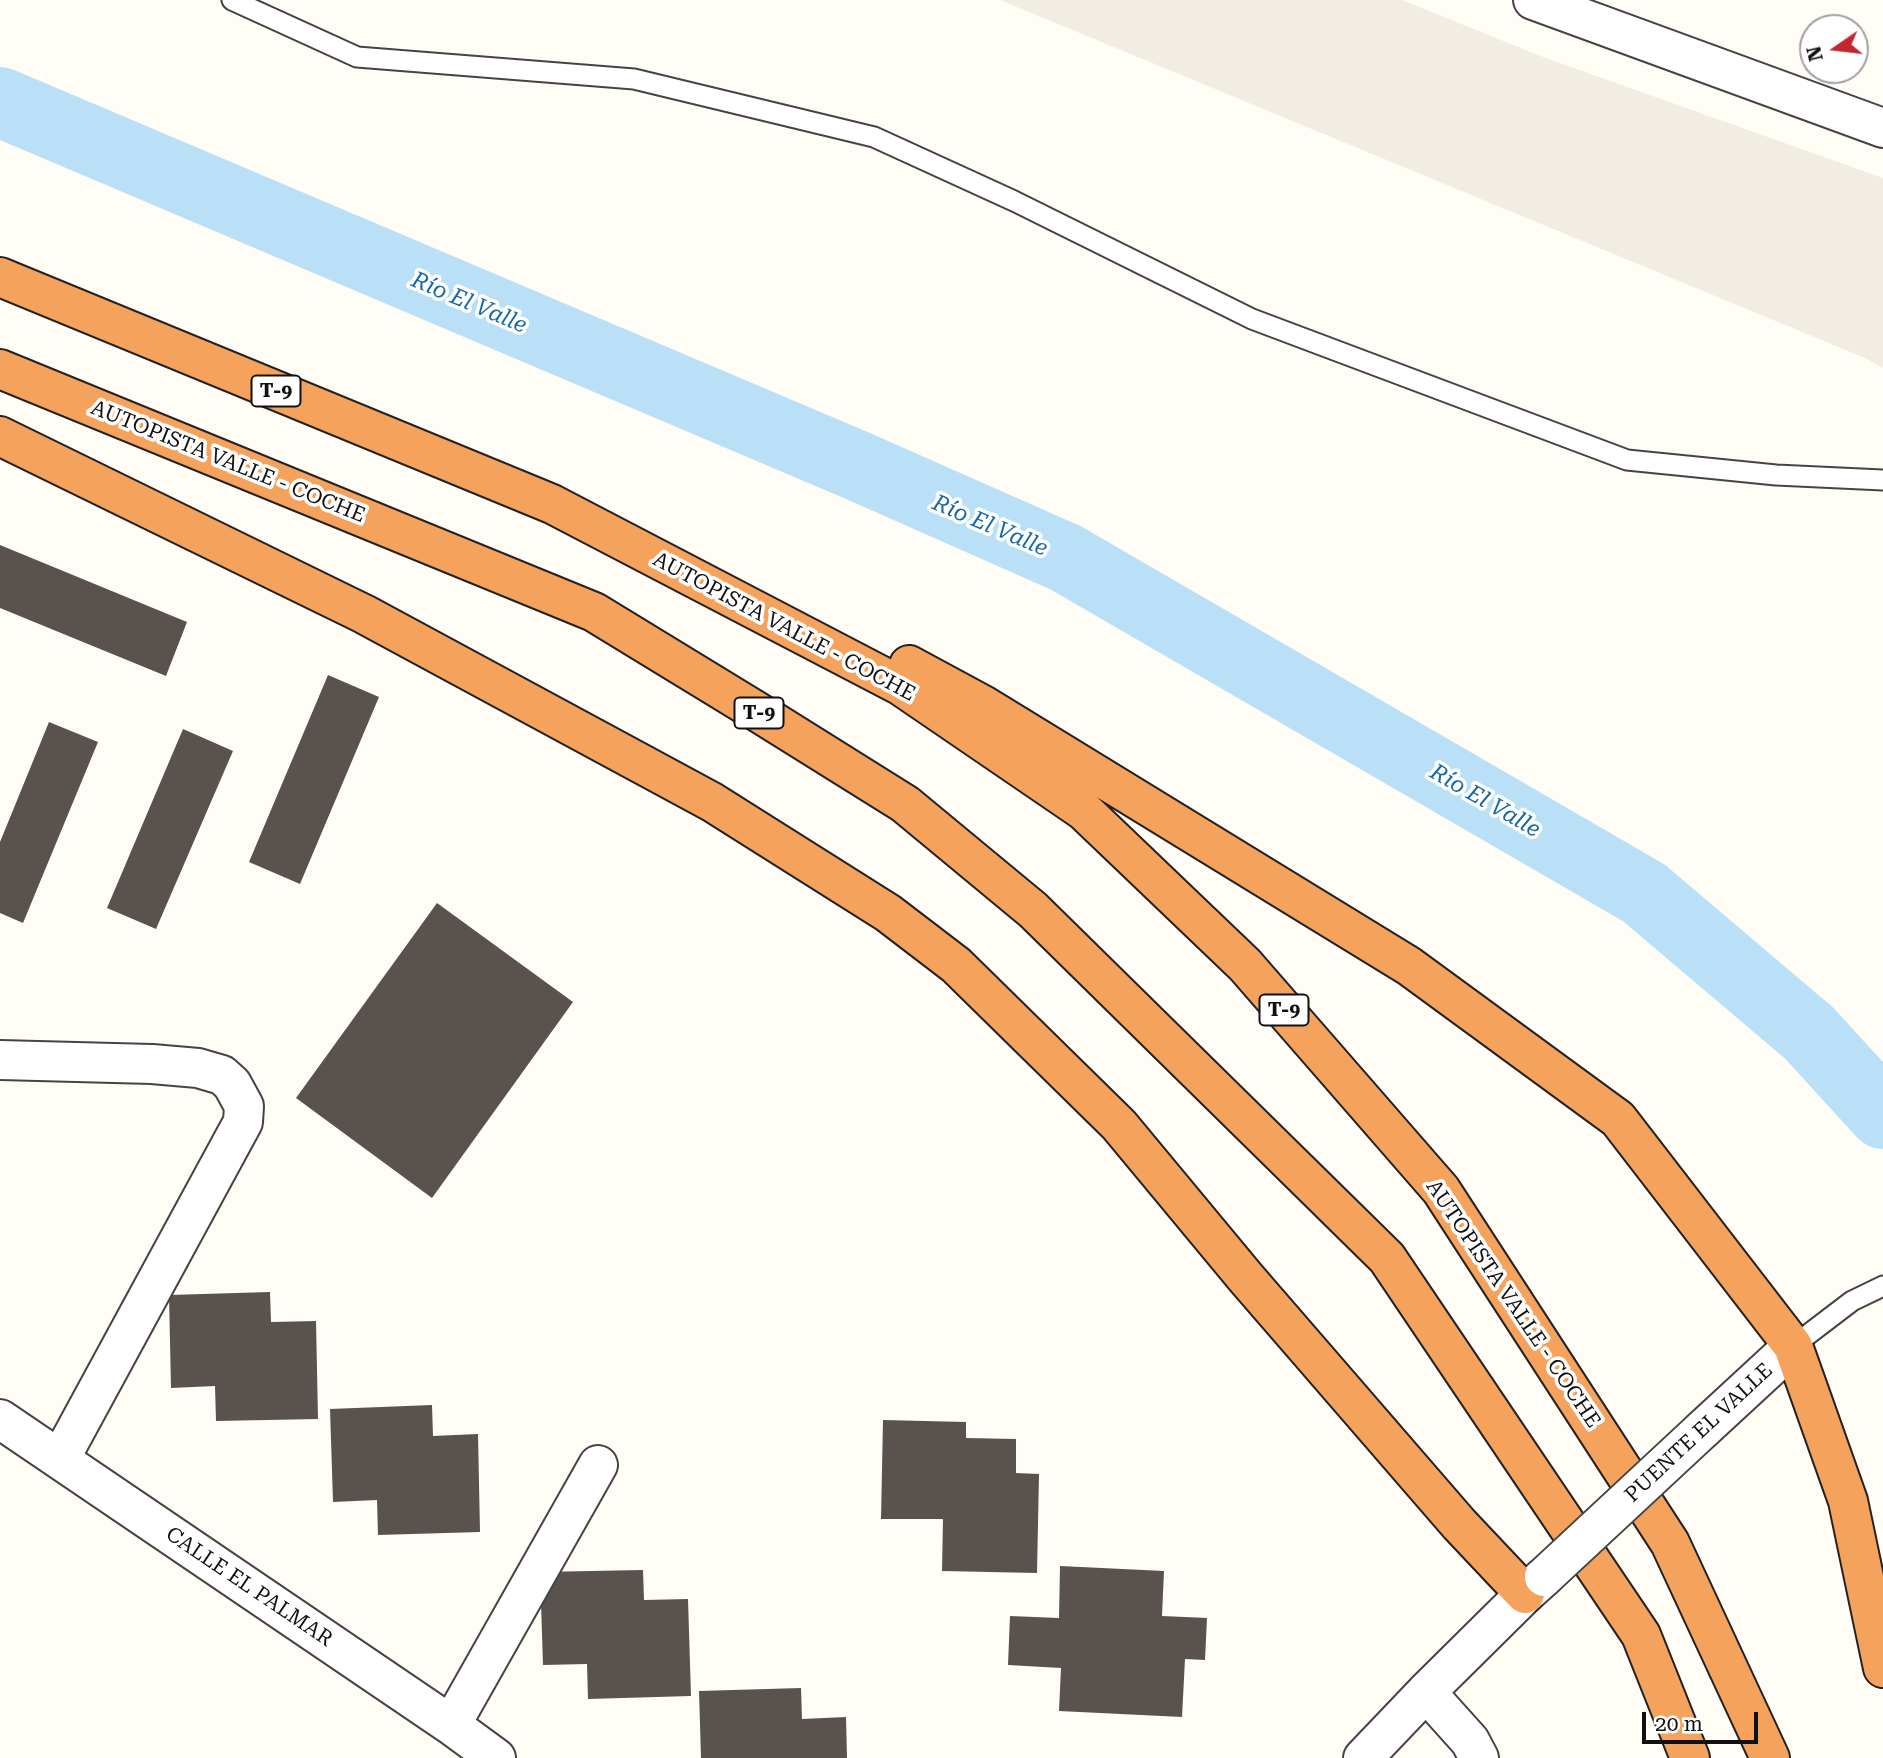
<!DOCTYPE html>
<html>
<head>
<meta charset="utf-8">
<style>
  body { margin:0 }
  #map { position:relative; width:1883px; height:1758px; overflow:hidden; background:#fffdf5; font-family:"Roboto Serif",serif }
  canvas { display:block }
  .north { position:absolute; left:1799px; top:14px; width:70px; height:70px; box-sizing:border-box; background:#fff; border:2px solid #a0a0a0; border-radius:50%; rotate:256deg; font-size:19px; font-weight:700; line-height:28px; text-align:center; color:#111 }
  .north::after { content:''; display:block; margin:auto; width:24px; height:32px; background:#c4262e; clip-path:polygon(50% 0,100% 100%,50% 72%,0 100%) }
  .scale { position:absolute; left:1642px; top:1712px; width:116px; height:32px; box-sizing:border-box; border:4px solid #111; border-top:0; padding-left:9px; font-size:21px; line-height:24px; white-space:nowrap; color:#111; -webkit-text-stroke:5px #fff; paint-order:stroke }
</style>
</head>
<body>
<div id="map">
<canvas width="1883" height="1758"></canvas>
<div class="north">N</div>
<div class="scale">20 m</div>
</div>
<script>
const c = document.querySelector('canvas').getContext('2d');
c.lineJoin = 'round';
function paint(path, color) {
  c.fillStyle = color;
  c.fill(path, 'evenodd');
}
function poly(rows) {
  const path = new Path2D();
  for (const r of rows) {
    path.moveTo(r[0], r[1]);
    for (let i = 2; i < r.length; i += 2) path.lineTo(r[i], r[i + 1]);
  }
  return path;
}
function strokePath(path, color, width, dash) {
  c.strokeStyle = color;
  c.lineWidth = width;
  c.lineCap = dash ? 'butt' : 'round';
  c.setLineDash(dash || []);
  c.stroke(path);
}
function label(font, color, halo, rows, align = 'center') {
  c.font = font + ' "Roboto Serif",serif';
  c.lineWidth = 7;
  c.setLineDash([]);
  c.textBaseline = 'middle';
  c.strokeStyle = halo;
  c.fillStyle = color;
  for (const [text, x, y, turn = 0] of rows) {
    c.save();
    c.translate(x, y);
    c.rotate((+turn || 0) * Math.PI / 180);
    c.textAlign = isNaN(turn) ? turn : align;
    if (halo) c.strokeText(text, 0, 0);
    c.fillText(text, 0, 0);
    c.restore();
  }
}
paint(poly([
  [1000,0,1402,0,1543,57,1883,178,1883,368,1865,358]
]), '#f1ede2');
strokePath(poly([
  [0,102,858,466,1066,558,1644,893,1809,1033,1883,1114]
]), '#b9e0f7', 70);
paint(poly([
  [0,545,187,622,166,676,0,608],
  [328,675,379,697,300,884,249,862],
  [49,722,98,742,23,923,0,913,0,842],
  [183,729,233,751,156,929,107,908],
  [437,903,573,1002,432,1198,296,1098],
  [270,1292,271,1322,316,1321,318,1419,216,1421,215,1386,171,1388,169,1295],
  [432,1405,433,1436,478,1434,480,1532,378,1535,377,1500,333,1502,330,1409],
  [883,1420,966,1422,966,1438,1016,1439,1016,1473,1039,1474,1037,1573,942,1571,943,1519,881,1519],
  [1060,1566,1164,1571,1162,1616,1207,1618,1205,1660,1185,1659,1182,1717,1059,1711,1061,1668,1008,1665,1010,1616,1059,1618],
  [643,1570,644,1600,688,1599,691,1696,588,1699,587,1664,543,1665,540,1572],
  [801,1688,802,1719,846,1717,847,1758,701,1758,699,1691]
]), '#5a524d');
const service = poly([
  [232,0,357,57,634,79,874,137,1014,201,1252,319,1627,460,1776,475,1883,480],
  [1793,1346,1852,1301,1883,1286]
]);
const minor = poly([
  [1533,0,1883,128],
  [0,1060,152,1064,198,1068,222,1075,232,1084,244,1106,243,1122,60,1459],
  [0,1419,451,1725,496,1758],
  [1702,1430,1793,1346],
  [1426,1692,1470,1741,1479,1758],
  [451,1725,598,1465],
  [1363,1758,1426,1692,1525,1594,1544,1577]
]);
const motorway = poly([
  [0,277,552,504,901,686,1084,811,1245,965,1441,1190,1670,1543,1770,1758],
  [0,369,594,612,761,714,905,804,1033,910,1387,1258,1641,1635,1690,1758],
  [0,436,364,614,712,802,888,913,956,965,1119,1125,1246,1278,1459,1524,1525,1594],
  [909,665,983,705,1409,966,1618,1119,1793,1346,1848,1501,1883,1668]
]);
strokePath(service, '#444', 23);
strokePath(minor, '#444', 42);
strokePath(motorway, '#222', 42);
strokePath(service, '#fff', 19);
strokePath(minor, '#fff', 38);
strokePath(motorway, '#f5a25d', 38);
const minorBridge = poly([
  [1544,1577,1702,1430]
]);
strokePath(minorBridge, '#444', 42, []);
strokePath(minorBridge, '#fff', 38);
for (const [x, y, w] of [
  [276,391,49],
  [759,713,49],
  [1284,1010,49]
]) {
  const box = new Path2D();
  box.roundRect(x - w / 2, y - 15.5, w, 31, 5);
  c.fillStyle = '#fff';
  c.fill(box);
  strokePath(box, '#111', 2);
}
label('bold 19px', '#111', null, [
  ["T-9",276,391],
  ["T-9",759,713],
  ["T-9",1284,1010]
]);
label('21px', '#111', '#fff', [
  ["AUTOPISTA VALLE - COCHE",228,462,22],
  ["AUTOPISTA VALLE - COCHE",784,627,28],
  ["AUTOPISTA VALLE - COCHE",1513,1304,56],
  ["PUENTE EL VALLE",1699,1433,-43],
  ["CALLE EL PALMAR",249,1587,34]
]);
label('italic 23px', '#1768a6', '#fff', [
  ["Río El Valle",469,303,23],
  ["Río El Valle",990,526,23],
  ["Río El Valle",1485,801,30]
]);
</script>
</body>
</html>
